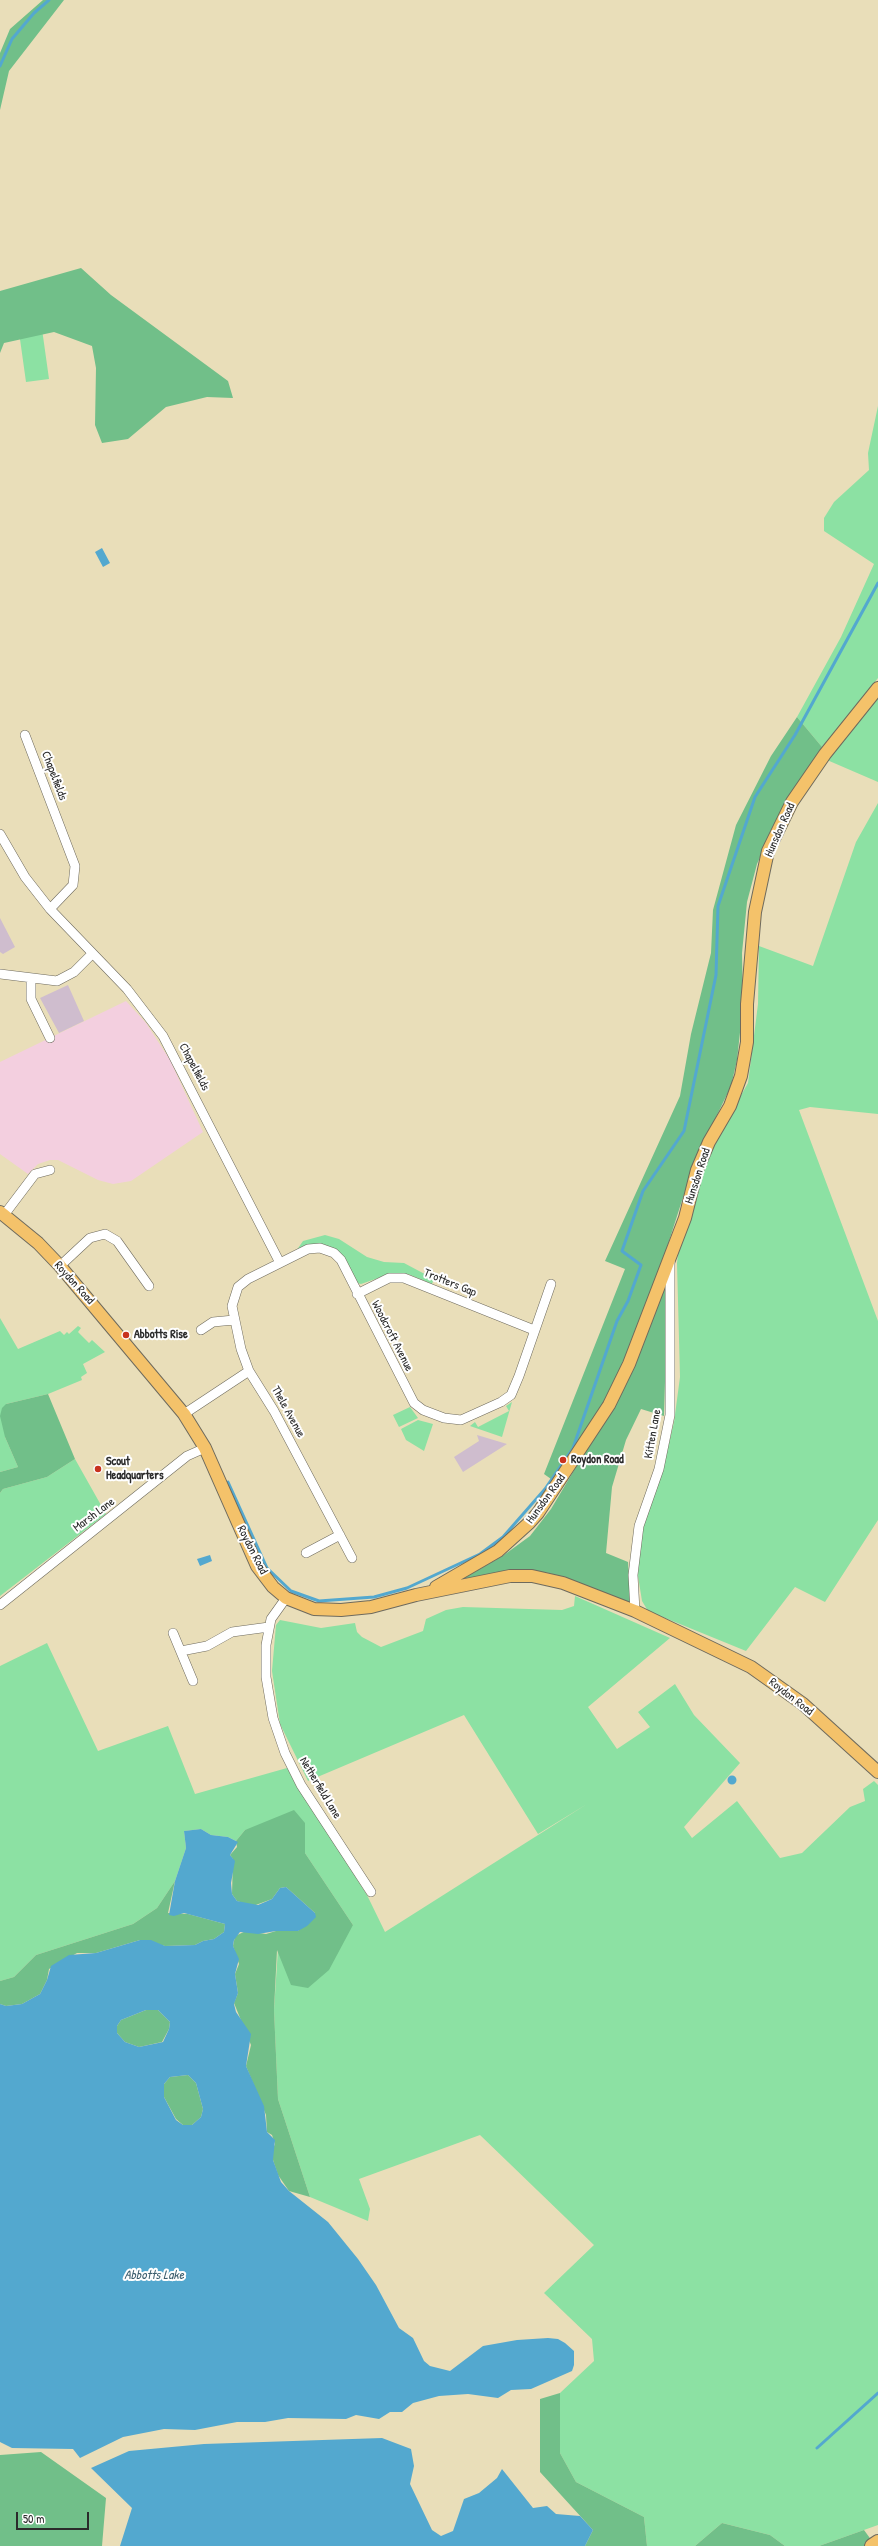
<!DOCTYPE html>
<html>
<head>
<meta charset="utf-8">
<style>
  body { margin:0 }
  #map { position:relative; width:878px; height:2546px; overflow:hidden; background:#e9deb9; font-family:"Patrick Hand",sans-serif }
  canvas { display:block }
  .scale { position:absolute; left:16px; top:2512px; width:73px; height:18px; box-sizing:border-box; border:2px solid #2b2b2b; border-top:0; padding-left:5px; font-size:12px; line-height:14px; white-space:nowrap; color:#2b2b2b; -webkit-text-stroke:3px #fff; paint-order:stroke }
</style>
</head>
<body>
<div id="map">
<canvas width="878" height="2546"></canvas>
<div class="scale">50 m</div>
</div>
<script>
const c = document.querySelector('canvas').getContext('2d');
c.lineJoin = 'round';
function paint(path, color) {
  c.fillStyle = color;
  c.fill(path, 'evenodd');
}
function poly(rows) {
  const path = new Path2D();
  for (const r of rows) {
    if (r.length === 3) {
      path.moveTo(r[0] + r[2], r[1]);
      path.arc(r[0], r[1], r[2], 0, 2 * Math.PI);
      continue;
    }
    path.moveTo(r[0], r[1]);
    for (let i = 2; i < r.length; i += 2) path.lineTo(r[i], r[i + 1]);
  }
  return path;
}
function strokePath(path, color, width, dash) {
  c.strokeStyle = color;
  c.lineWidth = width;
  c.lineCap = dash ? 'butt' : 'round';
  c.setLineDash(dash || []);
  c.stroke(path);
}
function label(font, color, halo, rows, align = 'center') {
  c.font = font + ' "Patrick Hand",sans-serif';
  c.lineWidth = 4;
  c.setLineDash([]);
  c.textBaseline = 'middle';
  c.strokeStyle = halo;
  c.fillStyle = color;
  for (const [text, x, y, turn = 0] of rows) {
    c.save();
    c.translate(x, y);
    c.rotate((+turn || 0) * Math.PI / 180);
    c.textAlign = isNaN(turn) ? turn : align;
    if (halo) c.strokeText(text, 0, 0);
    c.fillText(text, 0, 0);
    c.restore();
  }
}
paint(poly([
  [126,1001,146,1023,170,1060,203,1132,131,1181,113,1184,98,1180,58,1160,50,1160,38,1164,28,1174,0,1154,0,1062]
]), '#f3cfdf');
paint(poly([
  [0,918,15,947,3,954,0,952],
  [68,985,84,1021,59,1033,40,998],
  [477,1435,507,1444,463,1472,454,1457,479,1441]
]), '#cfbdce');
paint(poly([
  [42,329,49,379,26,382,19,332],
  [878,406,878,678,822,747,797,717,841,637,874,564,824,531,824,518,834,502,869,470,868,453],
  [878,696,878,782,827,760],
  [878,803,878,1114,810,1107,799,1110,878,1321,878,1520,825,1602,795,1587,746,1651,648,1611,642,1601,638,1576,639,1546,645,1517,663,1468,674,1422,680,1377,677,1263,679,1245,707,1155,748,1083,758,1004,759,946,813,966,856,842],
  [325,1235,339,1239,367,1257,384,1262,404,1263,434,1279,432,1284,408,1274,393,1273,361,1284,357,1283,336,1250,331,1247,319,1244,296,1251,303,1241],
  [0,1318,18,1349,60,1331,64,1335,67,1332,69,1334,78,1326,81,1328,78,1332,89,1343,92,1340,105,1352,83,1364,87,1373,81,1377,82,1380,48,1394,6,1404,5,1437,18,1467,0,1472],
  [512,1402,502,1437,470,1426,475,1422,478,1427,509,1411,506,1406],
  [410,1407,418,1418,399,1427,393,1415],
  [418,1420,433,1424,424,1451,406,1440,401,1429],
  [75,1459,106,1514,0,1596,0,1493,3,1489,47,1477],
  [575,1596,670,1638,588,1707,617,1749,650,1727,638,1712,675,1684,694,1715,740,1763,684,1827,692,1838,737,1801,780,1858,802,1853,850,1807,865,1801,863,1789,874,1781,878,1785,878,2525,819,2546,785,2546,770,2535,722,2523,695,2546,647,2546,644,2517,576,2482,560,2453,560,2393,594,2361,592,2339,544,2293,594,2245,480,2135,359,2179,370,2209,368,2221,310,2197,278,2099,274,2010,278,1949,353,1925,305,1853,305,1823,245,1830,236,1841,228,1837,211,1835,201,1829,184,1831,186,1848,175,1881,157,1908,133,1924,36,1955,14,1977,0,1981,0,1666,47,1643,98,1751,168,1726,195,1794,287,1768,367,1895,385,1932,587,1804,538,1834,464,1715,308,1781,280,1724,272,1671,276,1625,280,1620,321,1628,355,1623,357,1632,362,1637,381,1647,423,1631,426,1619,446,1610,463,1607,562,1610,574,1606]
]), '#8ce1a3');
paint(poly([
  [43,0,64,0,9,71,0,110,0,53,10,29],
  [81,268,111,295,228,381,233,398,207,397,166,407,128,439,102,443,95,425,96,368,92,346,54,332,4,343,0,353,0,291],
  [797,717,822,747,781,810,757,864,747,902,742,953,743,1005,737,1060,731,1086,694,1163,661,1266,622,1365,604,1405,551,1479,544,1474,625,1269,605,1261,680,1096,691,1034,711,953,713,910,736,825,771,756],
  [668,1279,664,1416,641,1409,626,1440,612,1487,606,1553,628,1562,631,1604,549,1573,510,1570,461,1580,504,1555,530,1536,551,1509,579,1462],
  [48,1394,75,1459,47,1477,3,1489,0,1493,0,1472,18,1467,5,1437,0,1416,2,1408,6,1404],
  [294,1810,305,1823,305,1853,353,1925,329,1970,308,1988,291,1985,277,1950,274,2010,278,2099,310,2197,289,2191,278,2175,273,2160,272,2151,275,2144,272,2135,267,2132,266,2115,246,2066,251,2045,234,2003,238,1993,235,1974,239,1964,233,1946,235,1936,246,1931,266,1934,276,1931,298,1931,315,1913,286,1887,280,1888,272,1899,253,1906,237,1901,232,1894,233,1859,230,1855,237,1847,236,1841,245,1830],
  [175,1881,168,1913,188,1914,225,1924,224,1932,214,1939,203,1941,195,1945,165,1946,140,1940,96,1953,77,1953,49,1969,47,1980,40,1994,22,2004,6,2006,0,2004,0,1981,14,1977,36,1955,133,1924,157,1908],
  [146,2010,158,2010,170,2022,169,2029,162,2042,139,2047,125,2042,117,2033,117,2026,121,2020],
  [188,2075,196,2083,203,2109,201,2117,192,2125,183,2125,176,2119,164,2097,164,2084,170,2077],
  [560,2393,560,2453,576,2482,644,2517,647,2546,585,2546,593,2530,540,2472,540,2399],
  [41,2452,106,2498,102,2546,0,2546,0,2455],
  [722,2523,770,2535,785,2546,695,2546],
  [864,2530,872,2541,865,2546,819,2546]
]), '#71bf89');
paint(poly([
  [102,548,110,563,103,567,95,552],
  [210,1555,212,1561,200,1566,197,1559],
  [732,1780,4.5],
  [201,1829,211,1835,228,1837,238,1842,230,1855,235,1861,231,1883,232,1894,237,1901,258,1905,272,1899,280,1888,286,1887,315,1913,316,1917,307,1926,298,1931,276,1931,258,1934,240,1932,234,1940,233,1946,239,1959,235,1974,238,1993,234,2004,236,2012,251,2034,246,2066,264,2106,267,2132,275,2140,273,2160,281,2182,289,2191,328,2222,358,2259,376,2285,399,2328,413,2338,424,2361,430,2366,450,2371,483,2346,517,2340,548,2338,558,2339,565,2343,574,2351,574,2365,572,2371,531,2389,511,2390,498,2398,468,2394,439,2396,413,2403,402,2412,390,2412,379,2419,356,2415,346,2419,288,2418,265,2422,237,2422,195,2430,164,2429,123,2437,80,2458,73,2449,12,2448,0,2442,0,2004,6,2006,22,2004,40,1994,47,1980,51,1966,69,1955,96,1953,140,1940,151,1940,165,1946,195,1945,203,1941,214,1939,224,1932,225,1924,184,1913,174,1916,169,1915,175,1881,186,1848,184,1831],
  [146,2010,158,2010,170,2022,169,2029,163,2042,139,2047,125,2042,117,2033,117,2026,121,2020],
  [188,2075,196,2083,203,2109,201,2117,192,2125,183,2125,176,2120,164,2097,164,2084,170,2077],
  [382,2438,411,2449,414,2466,410,2484,432,2530,441,2536,453,2531,464,2499,479,2493,497,2478,502,2469,533,2508,547,2506,556,2514,580,2516,593,2530,585,2546,120,2546,132,2508,91,2468,129,2451,204,2444]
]), '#53a8cf');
strokePath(poly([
  [0,66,12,39,34,13,49,0],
  [228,1482,267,1568,291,1591,319,1601,374,1597,407,1588,480,1554,503,1537,545,1489,573,1448,617,1321,628,1301,641,1265,622,1251,643,1191,684,1131,716,975,718,906,755,797,795,735,878,583],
  [817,2448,878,2393]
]), '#53a8cf', 3);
const minor = poly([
  [25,735,75,866,73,885,50,909],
  [0,834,25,877,50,909,127,989,163,1036,280,1263],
  [0,974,57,981,74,972,92,954],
  [31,979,31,999,50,1038],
  [4,1215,35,1174,50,1170],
  [60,1266,90,1238,105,1234,117,1241,149,1286],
  [357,1294,389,1278,404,1278,534,1330],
  [201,1330,213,1322,234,1320],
  [184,1414,249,1371],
  [306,1553,340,1535],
  [352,1558,274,1411,249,1371,241,1349,232,1306,238,1287,248,1279,308,1249,320,1248,334,1253,341,1260,414,1403,423,1410,444,1418,461,1420,501,1402,511,1395,519,1376,551,1284],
  [286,1598,271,1619,266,1645,266,1677,273,1718,285,1753,301,1785,371,1892],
  [0,1605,187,1456,205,1448],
  [635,1611,633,1575,639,1526,659,1469,670,1415,670,1259],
  [173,1633,193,1681],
  [181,1651,207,1646,232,1632,269,1627]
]);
const major = poly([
  [0,1212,38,1243,60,1266,184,1414,205,1448,257,1566,273,1587,286,1598,314,1609,341,1610,371,1607,416,1595,510,1576,532,1576,563,1583,635,1611,751,1667,803,1704,878,1772],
  [436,1587,498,1551,529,1523,538,1513,609,1405,629,1364,685,1218,697,1170,709,1142,730,1106,741,1076,747,1042,747,1004,755,912,768,851,792,802,825,754,878,688]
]);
const highway = poly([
  [872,2546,878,2542]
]);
strokePath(minor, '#6e6a5d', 10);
strokePath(major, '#6e6a5d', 14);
strokePath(highway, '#6e6a5d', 16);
strokePath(minor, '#fff', 9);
strokePath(major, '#f4c26a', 12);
strokePath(highway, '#f4c26a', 14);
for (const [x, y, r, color] of [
  [126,1335,4,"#c8321e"],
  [563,1460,4,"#c8321e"],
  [98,1469,4,"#c8321e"]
]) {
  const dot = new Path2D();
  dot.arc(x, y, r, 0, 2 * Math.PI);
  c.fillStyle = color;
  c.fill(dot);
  strokePath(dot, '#fff', 1.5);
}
label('12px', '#2b2b2b', '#fff', [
  ["Chapelfields",54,776,69],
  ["Hunsdon Road",780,830,-66],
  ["Chapelfields",194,1067,62],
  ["Hunsdon Road",698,1176,-72],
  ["Roydon Road",74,1283,48],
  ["Trotters Gap",450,1283,22],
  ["Woodcroft Avenue",392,1336,63],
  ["Thele Avenue",288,1412,61],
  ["Kitten Lane",653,1434,-80],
  ["Hunsdon Road",546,1499,-54],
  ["Marsh Lane",94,1515,-37],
  ["Roydon Road",252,1550,63],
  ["Roydon Road",791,1697,38],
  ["Netherfield Lane",320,1788,59]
]);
label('bold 12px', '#2b2b2b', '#fff', [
  ["Abbotts Rise",134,1335],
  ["Roydon Road",571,1460],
  ["Scout",106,1462],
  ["Headquarters",106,1476]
], 'left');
label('italic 13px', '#3b5d6d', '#fff', [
  ["Abbotts Lake",154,2276]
]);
</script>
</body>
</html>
